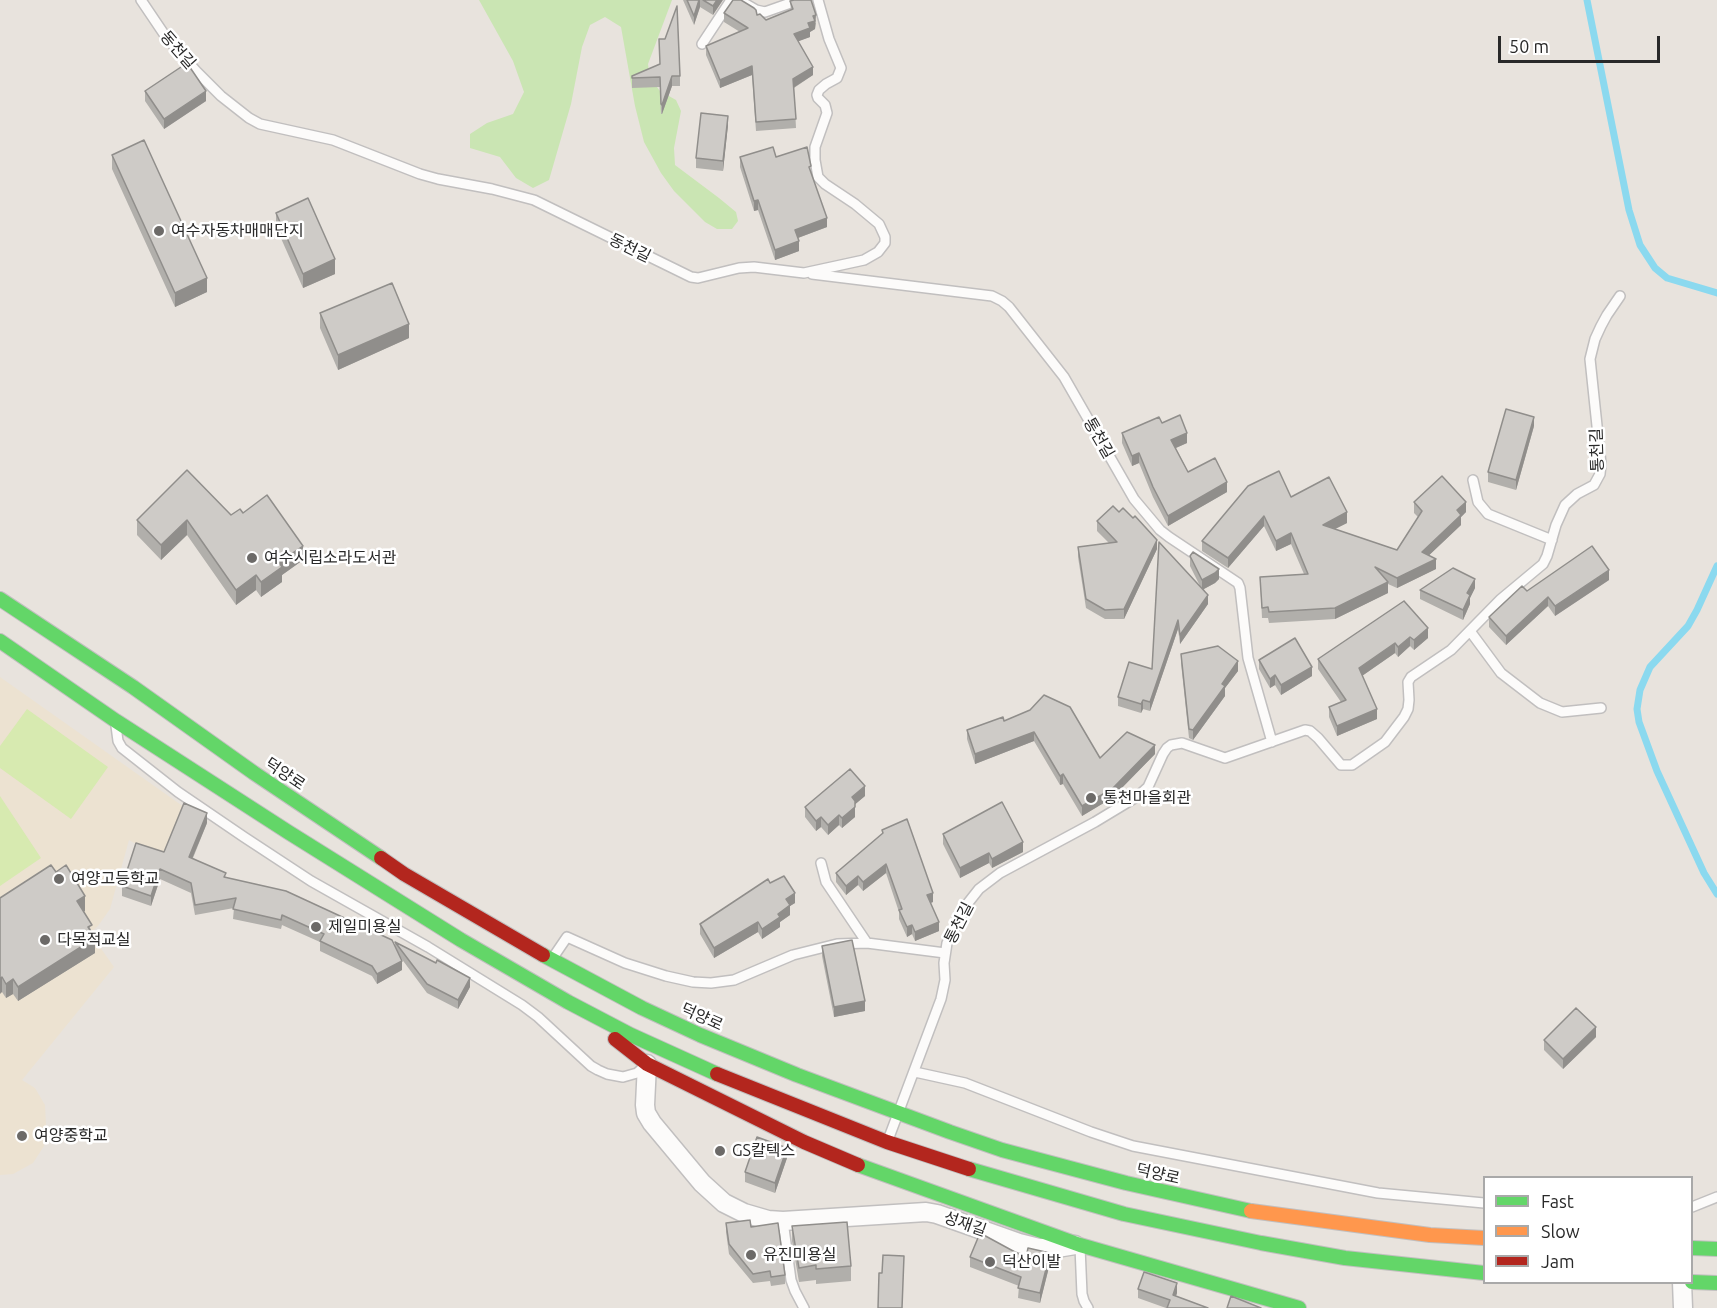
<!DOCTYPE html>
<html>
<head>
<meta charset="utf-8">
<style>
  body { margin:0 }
  #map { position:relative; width:1717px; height:1308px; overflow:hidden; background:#e8e3dd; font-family:Ubuntu,sans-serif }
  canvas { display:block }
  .legend { position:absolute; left:1483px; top:1176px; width:210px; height:108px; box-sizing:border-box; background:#fff; border:2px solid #a9a9a9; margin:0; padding:8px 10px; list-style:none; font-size:18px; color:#292929 }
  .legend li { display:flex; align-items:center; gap:12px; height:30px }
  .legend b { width:30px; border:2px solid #a9a9a9 }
  .scale { position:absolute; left:1498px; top:36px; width:162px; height:27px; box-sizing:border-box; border:3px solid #292929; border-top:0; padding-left:8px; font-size:18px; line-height:21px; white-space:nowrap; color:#292929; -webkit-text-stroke:4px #fff; paint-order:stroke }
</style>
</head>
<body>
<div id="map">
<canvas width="1717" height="1308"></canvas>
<ul class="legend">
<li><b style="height:8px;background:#63d668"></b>Fast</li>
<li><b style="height:8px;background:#ff974d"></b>Slow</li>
<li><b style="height:8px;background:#b3261e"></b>Jam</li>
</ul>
<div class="scale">50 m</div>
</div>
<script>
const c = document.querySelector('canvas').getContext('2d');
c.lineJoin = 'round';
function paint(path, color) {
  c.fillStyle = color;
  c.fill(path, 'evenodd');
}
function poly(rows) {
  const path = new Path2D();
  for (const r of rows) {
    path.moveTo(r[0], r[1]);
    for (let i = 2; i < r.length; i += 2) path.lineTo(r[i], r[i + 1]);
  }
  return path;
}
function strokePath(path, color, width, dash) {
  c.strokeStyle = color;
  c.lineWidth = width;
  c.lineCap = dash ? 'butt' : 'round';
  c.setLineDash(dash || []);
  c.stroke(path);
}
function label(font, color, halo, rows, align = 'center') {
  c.font = font + ' Ubuntu,"Noto Sans KR",sans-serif';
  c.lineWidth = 5;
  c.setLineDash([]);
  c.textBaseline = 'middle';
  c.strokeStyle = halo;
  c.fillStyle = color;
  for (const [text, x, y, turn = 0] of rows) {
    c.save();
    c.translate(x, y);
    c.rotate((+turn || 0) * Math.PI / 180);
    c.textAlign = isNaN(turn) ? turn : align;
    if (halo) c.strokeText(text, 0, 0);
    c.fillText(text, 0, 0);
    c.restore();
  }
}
paint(poly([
  [0,677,184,807,162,859,129,840,110,909,98,926,90,933,114,967,22,1080,35,1088,45,1105,46,1125,44,1146,33,1163,13,1174,0,1175]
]), '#ece2d1');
paint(poly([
  [479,0,672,0,648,64,650,78,660,91,676,100,681,111,674,148,675,165,719,198,736,212,738,221,732,229,717,229,705,222,674,191,661,173,644,142,635,106,621,27,605,17,590,25,582,47,571,104,549,180,533,188,516,178,500,157,470,148,470,134,487,123,513,114,524,92,513,61]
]), '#cae5b3');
paint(poly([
  [27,709,108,767,71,819,0,768,0,746],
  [0,796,41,858,0,886]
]), '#d7eab0');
strokePath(poly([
  [1587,0,1629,210,1640,245,1655,268,1667,278,1717,293],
  [1717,566,1697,610,1688,626,1650,667,1640,690,1637,709,1639,722,1657,771,1704,873,1717,894]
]), '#8bd9ef', 7);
const lane = poly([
  [141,0,166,37,196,71,221,96,249,118,260,124,333,140,420,174,438,179,492,189,534,200,691,277,698,278,739,268,754,267,804,273,864,260,878,252,885,243,885,237,879,224,855,204,825,184,818,177,815,160,815,147,827,113,825,105,818,98,817,95,819,90,826,84,837,78,841,68,829,39,818,0],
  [739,0,756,10,765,12,799,0],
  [702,44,731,0],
  [812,274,992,296,1002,301,1009,307,1064,377,1134,499,1160,530,1169,537,1238,583,1240,588,1248,658,1272,742],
  [1473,480,1478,502,1488,514,1552,540],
  [1470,631,1501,673,1540,703,1562,712,1601,708],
  [116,726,118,741,122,748,178,792,244,837,311,881,428,947,522,1005,538,1017,591,1066,598,1070,607,1074,623,1077,637,1073,646,1065],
  [821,863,826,882,867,943],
  [552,959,567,937,625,963,666,976,693,982,711,983,734,980,793,955,837,944,867,943,945,953],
  [915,1072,965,1083,1091,1132,1133,1146,1378,1193,1484,1203],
  [888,1140,941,999,945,980,944,963,947,943,968,903,979,889,1000,873,1095,822,1138,796,1148,787,1163,754,1167,748,1171,745,1182,743,1225,758,1305,730,1310,731,1318,738,1341,765,1352,765,1385,742,1404,717,1408,709,1409,700,1408,682,1411,677,1451,650,1501,599,1543,564,1547,556,1556,525,1565,505,1577,494,1594,485,1600,474,1601,464,1590,359,1595,339,1601,326,1607,315,1620,296],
  [1692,1207,1717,1197],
  [783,1221,791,1280,795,1291,804,1308],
  [1080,1247,1082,1294,1084,1301,1088,1308]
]);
const street = poly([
  [647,1064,645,1105,646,1113,652,1123,702,1183,724,1203,744,1213,768,1220,783,1221,926,1212,937,1214,1019,1243,1039,1248,1057,1248,1075,1245],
  [1682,1282,1683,1308]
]);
const fast = poly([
  [0,599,133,687,254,773,381,858],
  [0,641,116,721,288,832,461,940,568,1002,631,1035,717,1074],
  [543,955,642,1008,700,1035,797,1075,950,1132,1002,1150,1126,1183,1251,1211],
  [858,1165,1080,1245,1299,1308],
  [969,1169,1124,1214,1261,1243,1345,1258,1484,1273],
  [1692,1248,1717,1249],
  [1692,1282,1717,1283]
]);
const slow = poly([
  [1251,1211,1430,1235,1484,1238]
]);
const jam = poly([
  [381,858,404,874,543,955],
  [615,1039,647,1064,804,1142,858,1165],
  [717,1074,887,1142,969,1169]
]);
strokePath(lane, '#c1bfbf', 12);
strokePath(street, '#c1bfbf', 21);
strokePath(fast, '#c1bfbf', 16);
strokePath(slow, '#c1bfbf', 16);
strokePath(jam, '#c1bfbf', 16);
strokePath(lane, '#fcfbfa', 9);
strokePath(street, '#fcfbfa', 18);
strokePath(fast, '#63d668', 14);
strokePath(slow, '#ff974d', 14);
strokePath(jam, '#b3261e', 14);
paint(poly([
  [683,0,717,0,713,15,700,7,694,25],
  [790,1,816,23,815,29,810,32,810,37,798,41,813,75,794,88,796,128,756,131,752,75,720,88,706,55,706,46,740,32,724,22,724,13,757,15,766,20,791,10],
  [632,76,680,76,680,86,672,86,662,114,661,114,660,87,632,88],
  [145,91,206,101,164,129,145,101],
  [728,125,723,171,696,168,696,158],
  [112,155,207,292,175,307,112,169],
  [740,157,776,157,811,171,827,227,798,238,799,251,775,260,758,210,754,211,740,167],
  [276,213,335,274,303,288,276,227],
  [320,313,409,338,338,370,320,328],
  [1162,423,1187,443,1176,448,1188,472,1227,492,1168,526,1153,497,1139,463,1132,466,1122,443,1122,433],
  [1534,426,1516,490,1488,482,1488,472],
  [1291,497,1347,523,1335,529,1397,550,1418,517,1414,513,1414,502,1466,512,1461,517,1461,525,1429,555,1436,569,1397,588,1388,584,1388,593,1335,619,1269,623,1268,618,1262,618,1260,577,1304,574,1291,544,1276,551,1264,526,1228,568,1202,551,1202,541],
  [1119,512,1133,518,1157,549,1124,619,1105,619,1086,608,1078,557,1078,547,1109,543,1097,531,1097,521],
  [243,513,303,560,282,575,282,582,261,597,256,590,236,605,187,535,161,560,137,535,137,520,231,515],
  [1159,542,1200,586,1190,566,1190,556,1219,579,1215,583,1204,589,1208,604,1180,644,1178,629,1150,711,1143,709,1141,713,1118,706,1118,697,1152,669],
  [1609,580,1555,616,1548,606,1506,645,1489,627,1489,617,1527,591],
  [1475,588,1470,598,1470,604,1463,620,1420,599,1420,590],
  [1404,601,1428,638,1414,650,1410,646,1398,657,1395,653,1362,676,1377,719,1337,736,1329,717,1329,707,1341,702,1318,669,1318,659],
  [1181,654,1238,671,1225,688,1225,696,1193,740,1189,738,1181,663],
  [1259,660,1312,676,1281,695,1275,685,1270,688,1259,669],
  [1004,721,1100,758,1155,754,1112,798,1082,816,1063,784,1060,785,1034,741,975,764,967,739,967,730],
  [865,796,855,804,855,817,842,828,839,825,828,835,821,827,816,831,805,817,805,807],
  [207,823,193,858,226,877,395,947,395,942,470,987,458,1009,427,993,401,958,402,970,377,984,372,976,320,951,320,942,282,925,281,929,233,919,234,908,195,915,191,893,160,879,151,906,122,896,122,886,164,852],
  [882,830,933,902,931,903,939,931,915,941,912,934,907,937,899,919,899,912,886,873,863,891,858,885,846,895,836,882,836,873,882,834],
  [943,834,1023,852,992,868,989,863,960,878,943,844],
  [56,872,85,911,84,911,92,933,95,953,18,1001,13,994,6,998,2,992,0,898],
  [770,883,795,903,790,906,790,915,780,922,780,927,762,939,758,932,714,958,700,934,700,924],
  [822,946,865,1011,834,1017,822,956],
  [1596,1037,1563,1069,1544,1050,1544,1040],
  [787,1158,775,1193,745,1182,745,1172],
  [726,1223,751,1227,785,1275,785,1284,771,1286,770,1281,753,1283,729,1254,726,1232],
  [792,1226,851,1266,851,1281,816,1284,816,1280,799,1282,792,1241],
  [970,1257,1026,1258,1050,1263,1040,1303,1018,1298,1019,1286,970,1267],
  [1138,1289,1177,1293,1176,1296,1208,1308,1166,1308,1138,1298]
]), '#b1afab');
paint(poly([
  [699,0,700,0,700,7,694,25,694,16],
  [717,0,723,0,713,15,713,6],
  [816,15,815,29,810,32,810,37,794,43,794,34,808,23,813,16],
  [752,66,752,75,720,88,720,80],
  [813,67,813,75,793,88,793,79],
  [672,76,672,86,662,114,662,105],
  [206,91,206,101,164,129,164,119],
  [728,116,728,125,723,171,723,161],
  [758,200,758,210,754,211,754,201],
  [827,218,827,227,795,239,795,230],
  [799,241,799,251,775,260,775,250],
  [335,259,335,274,303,288,303,274],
  [207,278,207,292,175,307,175,293],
  [409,324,409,338,338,370,338,355],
  [1534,417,1534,426,1516,490,1516,480],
  [1187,433,1187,443,1171,450,1171,440],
  [1139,453,1139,463,1132,466,1132,456],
  [1227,482,1227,492,1168,526,1168,516],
  [1466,502,1466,512,1461,517,1461,525,1422,562,1422,552,1457,510],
  [1347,512,1347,523,1323,535,1323,525],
  [1264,516,1264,526,1228,568,1228,558],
  [187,520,187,535,161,560,161,545],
  [1291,533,1291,544,1276,551,1276,541],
  [1157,540,1157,549,1124,619,1124,609],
  [303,546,303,560,282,575,282,582,261,597,261,582,279,562],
  [1436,559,1436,569,1397,588,1397,578],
  [1219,569,1219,579,1215,583,1202,590,1202,580],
  [1609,570,1609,580,1555,616,1555,606],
  [256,575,256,590,236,605,236,590],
  [1475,579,1475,588,1470,598,1470,604,1463,620,1463,610,1467,593],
  [1388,582,1388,593,1335,619,1335,608],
  [1208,595,1208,604,1180,644,1180,635],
  [1548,597,1548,606,1506,645,1506,636],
  [1178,620,1178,629,1150,711,1150,702],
  [1428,628,1428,638,1414,650,1414,640],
  [1410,637,1410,646,1398,657,1398,647],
  [1395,643,1395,653,1359,678,1359,668],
  [1238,661,1238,671,1225,688,1225,696,1193,740,1193,730,1222,684],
  [1312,667,1312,676,1281,695,1281,685],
  [1275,675,1275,685,1270,688,1270,679],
  [1143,700,1143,709,1141,713,1141,704],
  [1377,709,1377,719,1337,736,1337,726],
  [1034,732,1034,741,975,764,975,754],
  [1155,745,1155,754,1112,798,1082,816,1082,806],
  [1063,774,1063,784,1060,785,1060,776],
  [865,786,865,796,852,807,852,797],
  [855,807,855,817,842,828,842,818],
  [207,813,207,823,189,866,189,857],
  [839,815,839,825,828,835,828,825],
  [821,817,821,827,816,831,816,821],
  [1023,842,1023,852,992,868,992,859],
  [989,853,989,863,960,878,960,868],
  [886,864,886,873,863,891,863,882],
  [160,869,160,879,151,906,151,896],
  [858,876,858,885,846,895,846,886],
  [795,893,795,903,790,906,790,915,780,922,780,927,762,939,762,929,778,914,786,899],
  [933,893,933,902,927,904,927,895],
  [85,896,85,911,77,915,77,901],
  [758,922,758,932,714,958,714,948],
  [939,922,939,931,915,941,915,932],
  [912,925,912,934,907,937,907,927],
  [95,938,95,953,18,1001,18,987],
  [402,961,402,970,377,984,377,974],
  [2,977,2,992,0,994,0,979],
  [470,978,470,987,458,1009,458,1000],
  [13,979,13,994,6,998,6,984],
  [865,1001,865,1011,834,1017,834,1007],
  [1596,1027,1596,1037,1563,1069,1563,1059],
  [787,1148,787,1158,775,1193,775,1183],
  [1050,1253,1050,1263,1040,1303,1040,1293],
  [1177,1283,1177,1293,1173,1304,1173,1295]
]), '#908e8b');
const building = poly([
  [687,0,699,0,694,16,687,0],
  [703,0,717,0,713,6,703,0],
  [733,0,741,0,754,8,756,10,757,15,760,14,766,20,793,9,790,1,794,0,811,0,816,15,813,16,815,21,808,23,810,28,794,34,813,67,793,79,796,119,756,122,752,66,720,80,706,46,748,28,724,13,733,0],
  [677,6,680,76,672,76,662,105,661,104,660,77,632,78,632,76,660,64,659,39,665,39,677,6],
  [187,63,206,91,164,119,145,91,187,63],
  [701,113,728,116,723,161,696,158,701,113],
  [144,140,207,278,175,293,112,155,144,140],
  [773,147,776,157,807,147,811,166,809,167,827,218,795,230,799,241,775,250,758,200,754,201,740,157,773,147],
  [308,198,335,259,303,274,276,213,308,198],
  [392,283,409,324,338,355,320,313,392,283],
  [1506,409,1534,417,1516,480,1488,472,1506,409],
  [1180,415,1187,433,1171,440,1188,472,1215,458,1227,482,1168,516,1153,487,1139,453,1132,456,1122,433,1159,417,1162,423,1180,415],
  [187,470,231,515,240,509,243,513,267,495,303,546,279,562,282,567,261,582,256,575,236,590,187,520,161,545,137,520,187,470],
  [1279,471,1291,497,1329,477,1347,512,1323,525,1397,550,1422,511,1414,502,1442,476,1466,502,1457,510,1461,515,1422,552,1436,559,1397,578,1375,567,1388,582,1335,608,1269,612,1268,607,1262,608,1260,577,1308,574,1291,533,1276,541,1264,516,1228,558,1202,541,1248,486,1279,471],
  [1113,506,1119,512,1123,508,1133,518,1135,516,1157,540,1124,609,1105,610,1086,599,1078,547,1117,542,1097,521,1113,506],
  [1159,542,1208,595,1180,635,1178,620,1150,702,1143,700,1141,704,1118,697,1129,662,1152,669,1159,542],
  [1592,546,1609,570,1555,606,1548,597,1506,636,1489,617,1522,586,1527,591,1592,546],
  [1193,552,1219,569,1215,573,1202,580,1190,556,1193,552],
  [1453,568,1475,579,1467,593,1470,595,1463,610,1420,590,1453,568],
  [1404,601,1428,628,1414,640,1410,637,1398,647,1395,643,1359,668,1377,709,1337,726,1329,707,1346,700,1318,659,1404,601],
  [1295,638,1312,667,1281,685,1275,675,1270,679,1259,660,1295,638],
  [1218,646,1238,661,1222,684,1225,686,1193,730,1189,729,1181,654,1218,646],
  [1044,695,1070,707,1100,758,1127,732,1155,745,1112,789,1082,806,1063,774,1060,776,1034,732,975,754,967,730,1003,717,1004,721,1030,710,1044,695],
  [850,769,865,786,852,797,855,801,855,807,842,818,839,815,828,825,821,817,816,821,805,807,850,769],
  [1002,802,1023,842,992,859,989,853,960,868,943,834,1002,802],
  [184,803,207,813,189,857,226,873,224,877,286,891,392,940,402,961,377,974,372,966,320,941,324,934,282,915,281,920,233,909,236,898,195,905,191,883,160,869,151,896,122,886,136,843,164,852,184,803],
  [907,819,933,893,927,895,939,922,915,932,912,925,907,927,899,910,902,909,886,864,863,882,858,876,846,886,836,873,883,833,882,830,907,819],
  [51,865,56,872,66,865,85,896,77,901,92,925,88,927,95,938,18,987,13,979,6,984,2,977,0,979,0,898,51,865],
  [784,876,795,893,786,899,790,905,778,914,780,917,762,929,758,922,714,948,700,924,768,879,770,883,784,876],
  [852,940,865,1001,834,1007,822,946,852,940],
  [395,942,436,963,437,960,470,978,458,1000,427,984,395,942],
  [1576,1008,1596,1027,1563,1059,1544,1040,1576,1008],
  [757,1137,787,1148,775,1183,745,1172,757,1137],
  [750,1220,751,1227,778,1223,785,1275,771,1277,770,1271,753,1274,729,1244,726,1223,750,1220],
  [847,1222,851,1266,816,1269,816,1265,799,1268,792,1226,847,1222],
  [980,1233,1026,1258,1028,1248,1050,1253,1040,1293,1018,1288,1021,1277,970,1257,980,1233],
  [883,1255,904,1256,902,1308,878,1308,879,1273,882,1273,883,1255],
  [1144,1272,1177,1283,1173,1295,1208,1308,1167,1308,1170,1300,1138,1289,1144,1272],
  [1231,1296,1261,1308,1227,1308,1231,1296]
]);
paint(building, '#cecbc7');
strokePath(building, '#908e8b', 1.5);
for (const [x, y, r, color] of [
  [159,231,6,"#6c6a68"],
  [252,558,6,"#6c6a68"],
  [1091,798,6,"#6c6a68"],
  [59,879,6,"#6c6a68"],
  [316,927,6,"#6c6a68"],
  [45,940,6,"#6c6a68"],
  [22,1136,6,"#6c6a68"],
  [720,1151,6,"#6c6a68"],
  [751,1255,6,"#6c6a68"],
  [990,1262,6,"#6c6a68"]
]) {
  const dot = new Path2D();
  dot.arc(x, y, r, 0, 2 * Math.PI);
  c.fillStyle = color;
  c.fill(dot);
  strokePath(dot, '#fff', 2);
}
label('16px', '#292929', '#fff', [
  ["동천길",178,50,49],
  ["동천길",630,248,26],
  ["통천길",1099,438,60],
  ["통천길",1597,450,-92],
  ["덕양로",285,774,34],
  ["통천길",959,923,-63],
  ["덕양로",702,1017,24],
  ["덕양로",1158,1174,13],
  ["성재길",965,1224,19]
]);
label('16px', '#292929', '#fff', [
  ["여수자동차매매단지",171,231],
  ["여수시립소라도서관",264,558],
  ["통천마을회관",1103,798],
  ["여양고등학교",71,879],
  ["제일미용실",328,927],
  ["다목적교실",57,940],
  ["여양중학교",34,1136],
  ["GS칼텍스",732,1151],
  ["유진미용실",763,1255],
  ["덕산이발",1002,1262]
], 'left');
</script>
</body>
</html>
